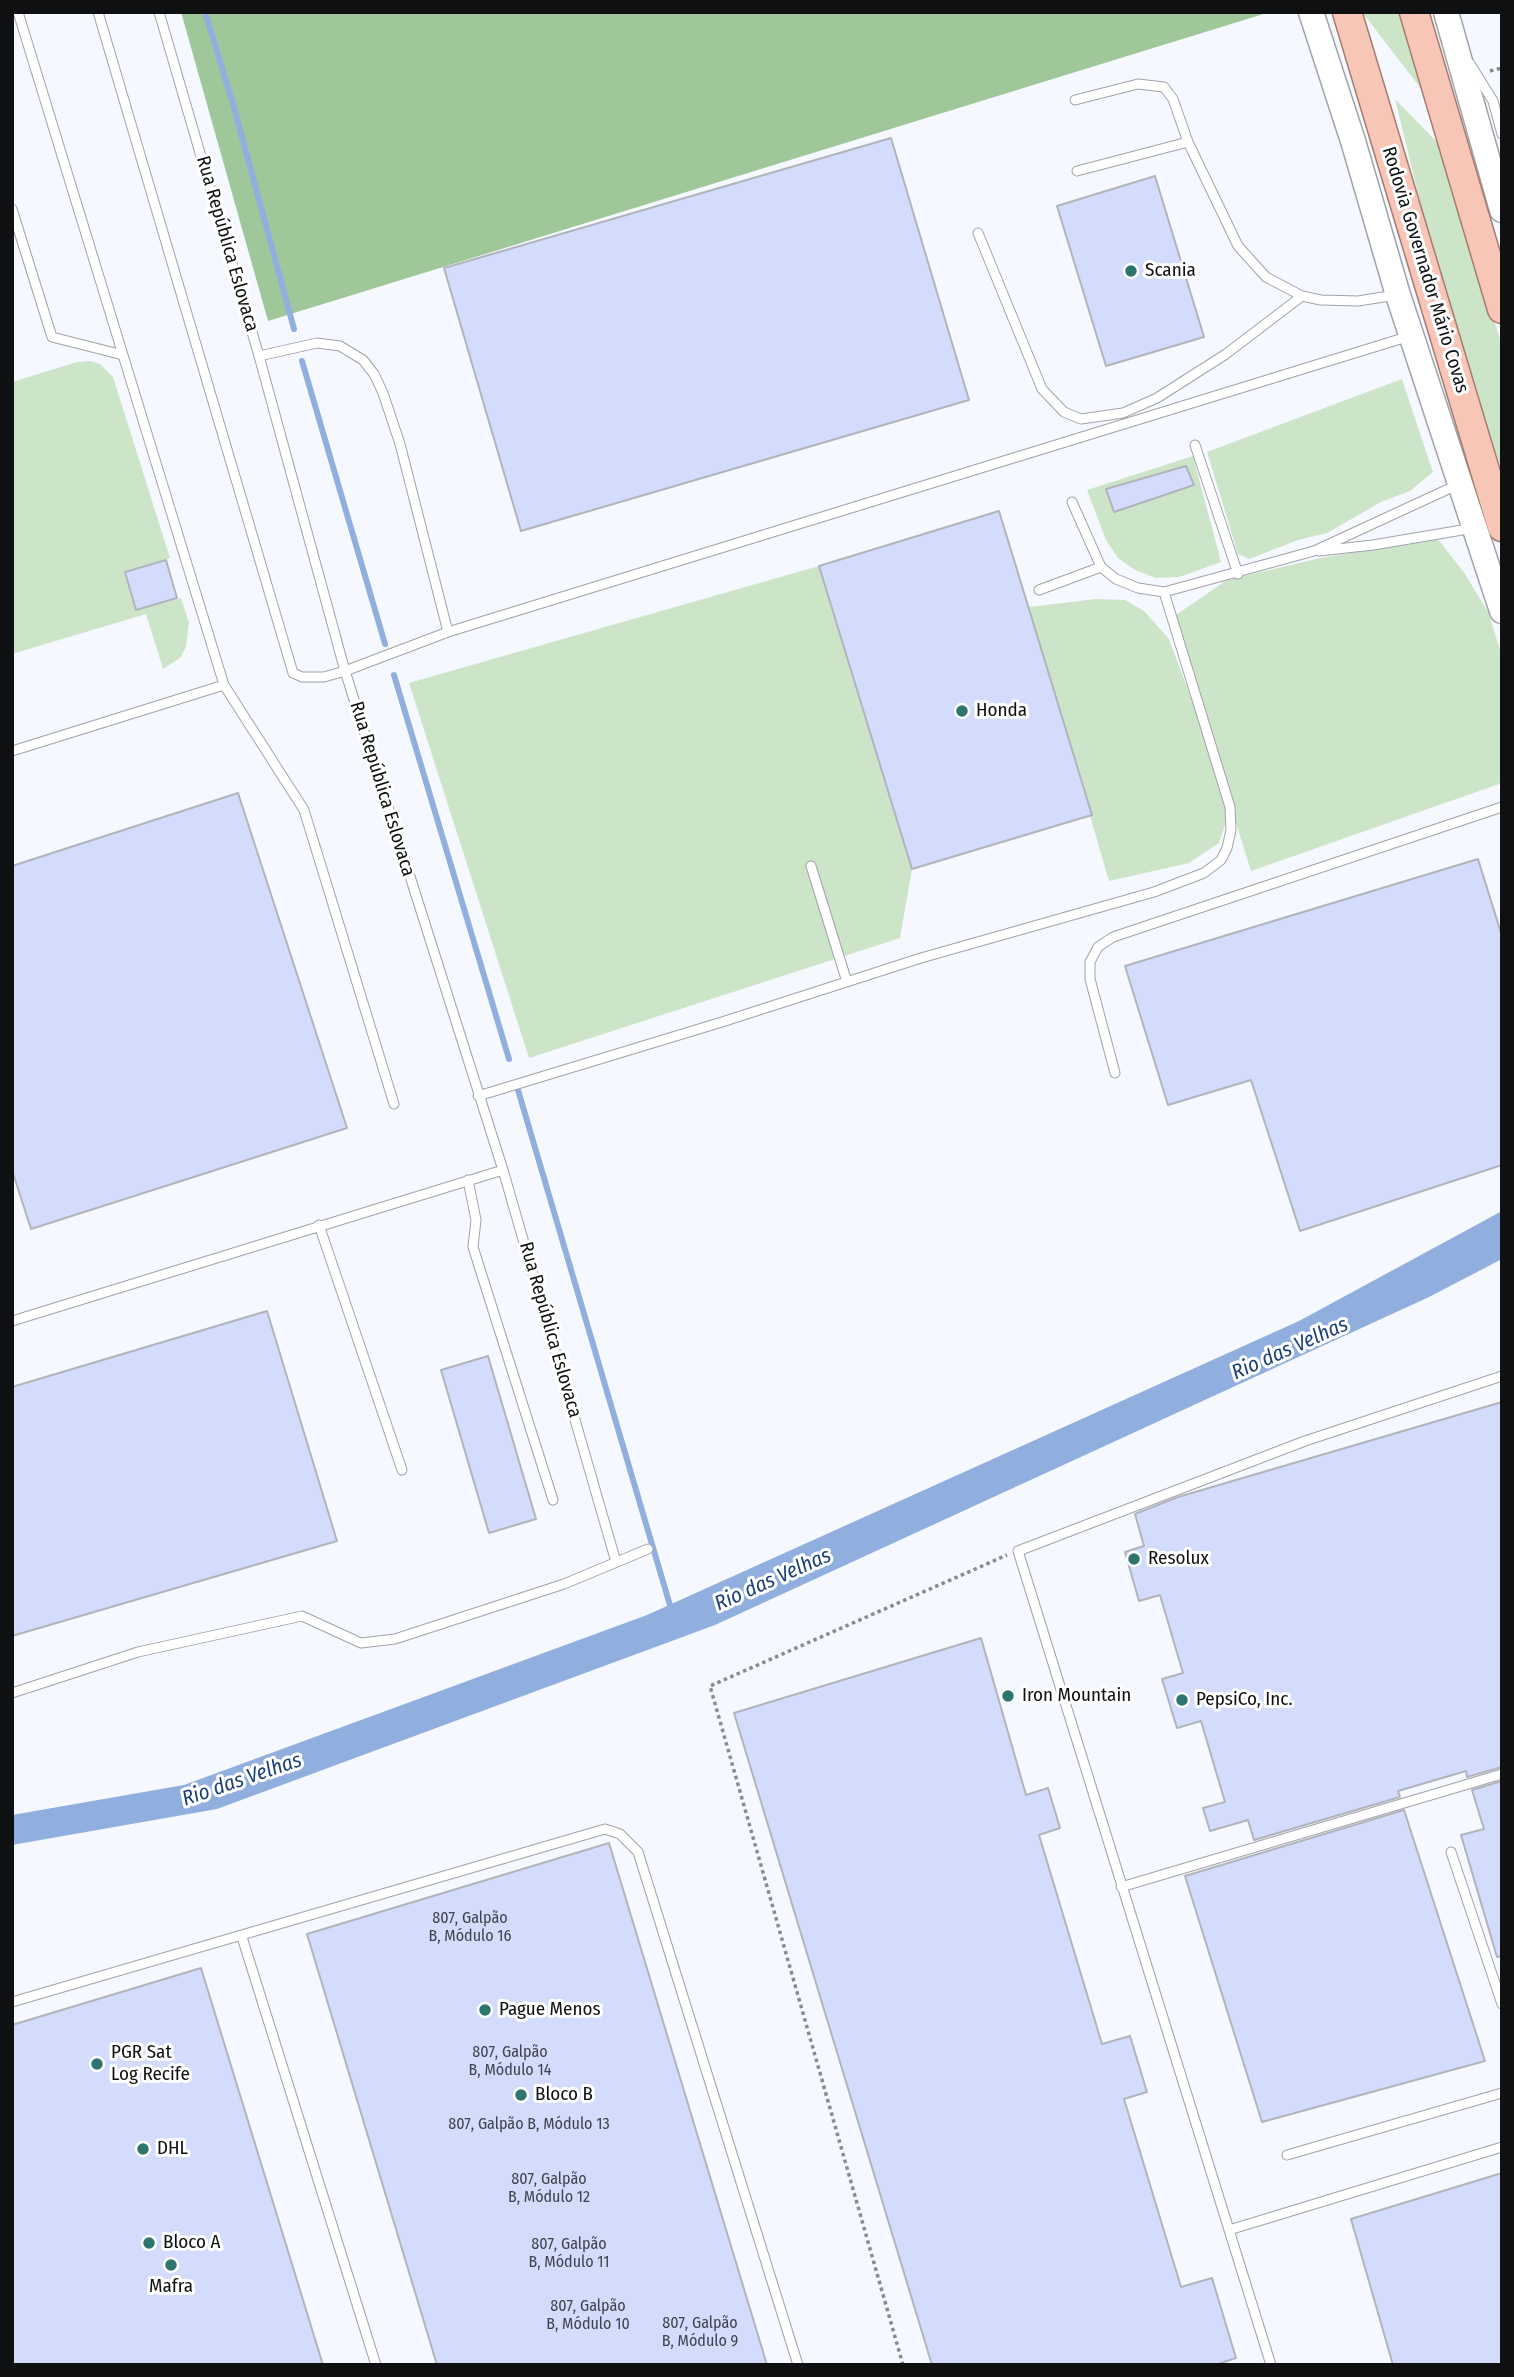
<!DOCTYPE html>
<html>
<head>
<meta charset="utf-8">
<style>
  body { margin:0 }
  #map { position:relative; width:1514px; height:2377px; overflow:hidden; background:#f6f8ff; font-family:"Fira Sans Condensed",sans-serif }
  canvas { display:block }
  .frame { position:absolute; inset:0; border:14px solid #0f1012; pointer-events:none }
</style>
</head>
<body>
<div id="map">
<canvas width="1514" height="2377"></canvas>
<div class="frame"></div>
</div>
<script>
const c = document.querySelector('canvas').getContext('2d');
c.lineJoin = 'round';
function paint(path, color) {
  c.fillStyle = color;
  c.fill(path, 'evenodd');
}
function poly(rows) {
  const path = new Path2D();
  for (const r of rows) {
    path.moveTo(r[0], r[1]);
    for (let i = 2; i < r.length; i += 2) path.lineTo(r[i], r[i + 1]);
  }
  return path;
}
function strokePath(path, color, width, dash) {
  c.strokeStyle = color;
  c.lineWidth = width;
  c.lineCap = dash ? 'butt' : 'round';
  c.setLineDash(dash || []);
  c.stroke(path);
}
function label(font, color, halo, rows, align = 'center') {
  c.font = font + ' "Fira Sans Condensed",sans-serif';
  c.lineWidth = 6;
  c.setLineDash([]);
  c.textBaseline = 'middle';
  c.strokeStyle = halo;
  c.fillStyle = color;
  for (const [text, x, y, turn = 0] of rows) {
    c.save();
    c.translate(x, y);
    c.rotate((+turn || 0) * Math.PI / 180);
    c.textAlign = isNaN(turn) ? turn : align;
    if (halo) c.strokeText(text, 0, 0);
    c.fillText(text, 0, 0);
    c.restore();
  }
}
paint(poly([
  [1362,12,1406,12,1432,103],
  [1395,99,1437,142,1502,345,1502,473,1428,234],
  [90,361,100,364,113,377,170,558,125,572,136,610,181,598,189,623,186,647,180,658,163,669,146,614,12,654,12,382,77,362],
  [1402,379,1433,472,1410,491,1381,502,1327,533,1298,540,1249,559,1238,554,1207,452],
  [1193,456,1221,562,1179,577,1156,578,1135,570,1118,558,1106,540,1087,490],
  [1437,538,1465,574,1488,612,1502,656,1502,783,1251,871,1231,807,1219,843,1189,863,1109,881,1029,607,1096,599,1125,600,1144,611,1169,639,1225,789,1173,617,1227,580,1320,558],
  [819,566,912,869,900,938,529,1058,409,683]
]), '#cce4c8');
paint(poly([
  [181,12,1270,12,268,321]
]), '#9fc79a');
paint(poly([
  [1502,1211,1502,1259,1429,1297,715,1625,217,1809,12,1845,12,1815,184,1785,647,1615,1299,1321]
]), '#91afde');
strokePath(poly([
  [205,12,233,104,294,329],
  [302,361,385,644],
  [394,675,509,1059],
  [518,1090,672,1612]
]), '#91afde', 6);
const building = poly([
  [891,138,969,400,521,531,444,268,891,138],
  [1155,176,1204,337,1106,366,1057,206,1155,176],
  [1186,466,1194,485,1114,512,1106,489,1186,466],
  [999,511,1092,815,912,869,819,566,999,511],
  [166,560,177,598,136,610,125,572,166,560],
  [238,793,347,1128,31,1229,12,1170,12,866,238,793],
  [1478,859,1502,936,1502,1165,1300,1231,1251,1080,1168,1105,1125,966,1478,859],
  [267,1311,337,1541,12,1636,12,1387,267,1311],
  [488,1356,536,1519,489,1533,441,1370,488,1356],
  [1502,1402,1502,1767,1467,1777,1466,1771,1398,1791,1400,1797,1254,1840,1248,1820,1210,1831,1203,1808,1225,1802,1201,1721,1177,1728,1162,1679,1183,1673,1160,1595,1139,1601,1125,1552,1144,1546,1135,1514,1178,1497,1502,1402],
  [981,1638,1026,1795,1048,1788,1060,1828,1039,1835,1102,2044,1130,2036,1147,2092,1124,2099,1181,2287,1212,2278,1236,2358,1215,2365,932,2365,734,1713,981,1638],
  [1502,1781,1502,1956,1497,1957,1461,1835,1484,1829,1472,1790,1502,1781],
  [1404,1810,1485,2061,1262,2122,1185,1876,1404,1810],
  [609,1843,767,2365,437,2365,307,1934,609,1843],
  [201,1968,323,2365,12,2365,12,2025,201,1968],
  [1502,2173,1502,2365,1393,2365,1351,2219,1502,2173]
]);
paint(building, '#d3dcfd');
strokePath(building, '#b2b4bb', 2);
const service = poly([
  [18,12,224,685,304,810,394,1104],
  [98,12,293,673,302,677,324,677,345,671,448,632,400,444,383,393,374,374,363,360,340,346,317,343,259,356],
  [159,12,259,356,345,671,503,1170,616,1562],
  [1470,64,1493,101,1502,134],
  [1075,100,1138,84,1164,87,1173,99,1188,142,1238,246,1266,277,1302,296,1321,300,1358,301,1396,295],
  [1077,171,1188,142],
  [12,209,52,337,123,355],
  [978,233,1042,389,1064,412,1081,419,1123,413,1157,398,1226,354,1302,296],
  [1195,445,1238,574],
  [1072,502,1101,567],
  [1319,551,1373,545,1474,528],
  [1039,590,1101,567,1116,579,1138,588,1164,592],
  [448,632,1410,336],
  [12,751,224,685],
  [811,866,847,982],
  [1115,1073,1090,979,1090,962,1098,947,1113,937,1502,807],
  [478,1096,722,1022,921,958,1154,892,1204,873,1221,860,1227,848,1231,830,1230,807,1164,592,1314,551,1457,485],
  [468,1180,476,1220,473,1247,553,1500],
  [319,1225,402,1470],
  [12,1321,503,1170],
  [12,1693,138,1652,302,1616,361,1643,395,1639,564,1584,648,1549],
  [1451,1852,1502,2004],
  [1121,1887,1502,1774],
  [242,1937,376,2365],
  [12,2002,605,1829,620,1834,638,1852,798,2365],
  [1287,2155,1502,2093],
  [1229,2230,1502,2147],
  [1271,2365,1018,1551,1305,1441,1502,1376]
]);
const secondary = poly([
  [1311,12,1353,141,1398,295,1502,611],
  [1446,12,1502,210]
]);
const trunk = poly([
  [1347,12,1502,527],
  [1414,12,1502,309]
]);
strokePath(service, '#a1a3aa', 11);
strokePath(secondary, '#a1a3aa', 27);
strokePath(trunk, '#a57d70', 31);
strokePath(poly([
  [1490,71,1502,68],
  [903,2365,710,1686,1007,1555]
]), '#888a8f', 3.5, [3.5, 3.5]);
strokePath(service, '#fff', 9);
strokePath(secondary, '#fff', 24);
strokePath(trunk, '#f8c6b6', 28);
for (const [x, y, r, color] of [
  [1131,271,7,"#2d756e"],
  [962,711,7,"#2d756e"],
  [1134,1559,7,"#2d756e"],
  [1008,1696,7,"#2d756e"],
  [1182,1700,7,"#2d756e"],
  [485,2010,7,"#2d756e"],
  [97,2064,7,"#2d756e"],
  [521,2095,7,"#2d756e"],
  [143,2149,7,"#2d756e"],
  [149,2243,7,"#2d756e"],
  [171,2265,7,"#2d756e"]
]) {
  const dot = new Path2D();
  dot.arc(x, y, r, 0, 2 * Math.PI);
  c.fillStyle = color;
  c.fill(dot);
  strokePath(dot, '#fff', 2.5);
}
label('16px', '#40434d', null, [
  ["807, Galpão",470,1919],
  ["B, Módulo 16",470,1937],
  ["807, Galpão",510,2053],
  ["B, Módulo 14",510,2071],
  ["807, Galpão B, Módulo 13",529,2125],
  ["807, Galpão",549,2180],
  ["B, Módulo 12",549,2198],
  ["807, Galpão",569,2245],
  ["B, Módulo 11",569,2263],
  ["807, Galpão",588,2307],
  ["B, Módulo 10",588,2325],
  ["807, Galpão",700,2324],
  ["B, Módulo 9",700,2342]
]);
label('19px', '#0f1012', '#fff', [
  ["Rua República Eslovaca",227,244,74],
  ["Rodovia Governador Mário Covas",1425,270,73],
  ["Rua República Eslovaca",382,789,73],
  ["Rua República Eslovaca",550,1330,74]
]);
label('19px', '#0f1012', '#fff', [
  ["Scania",1145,271],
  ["Honda",976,711],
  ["Resolux",1148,1559],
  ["Iron Mountain",1022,1696],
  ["PepsiCo, Inc.",1196,1700],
  ["Pague Menos",499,2010],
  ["PGR Sat",111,2053],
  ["Log Recife",111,2075],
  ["Bloco B",535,2095],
  ["DHL",157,2149],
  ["Bloco A",163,2243],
  ["Mafra",171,2287,"center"]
], 'left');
label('italic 21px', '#1b3f78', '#fff', [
  ["Rio das Velhas",1290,1349,-24],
  ["Rio das Velhas",773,1580,-24],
  ["Rio das Velhas",242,1780,-19]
]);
</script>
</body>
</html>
